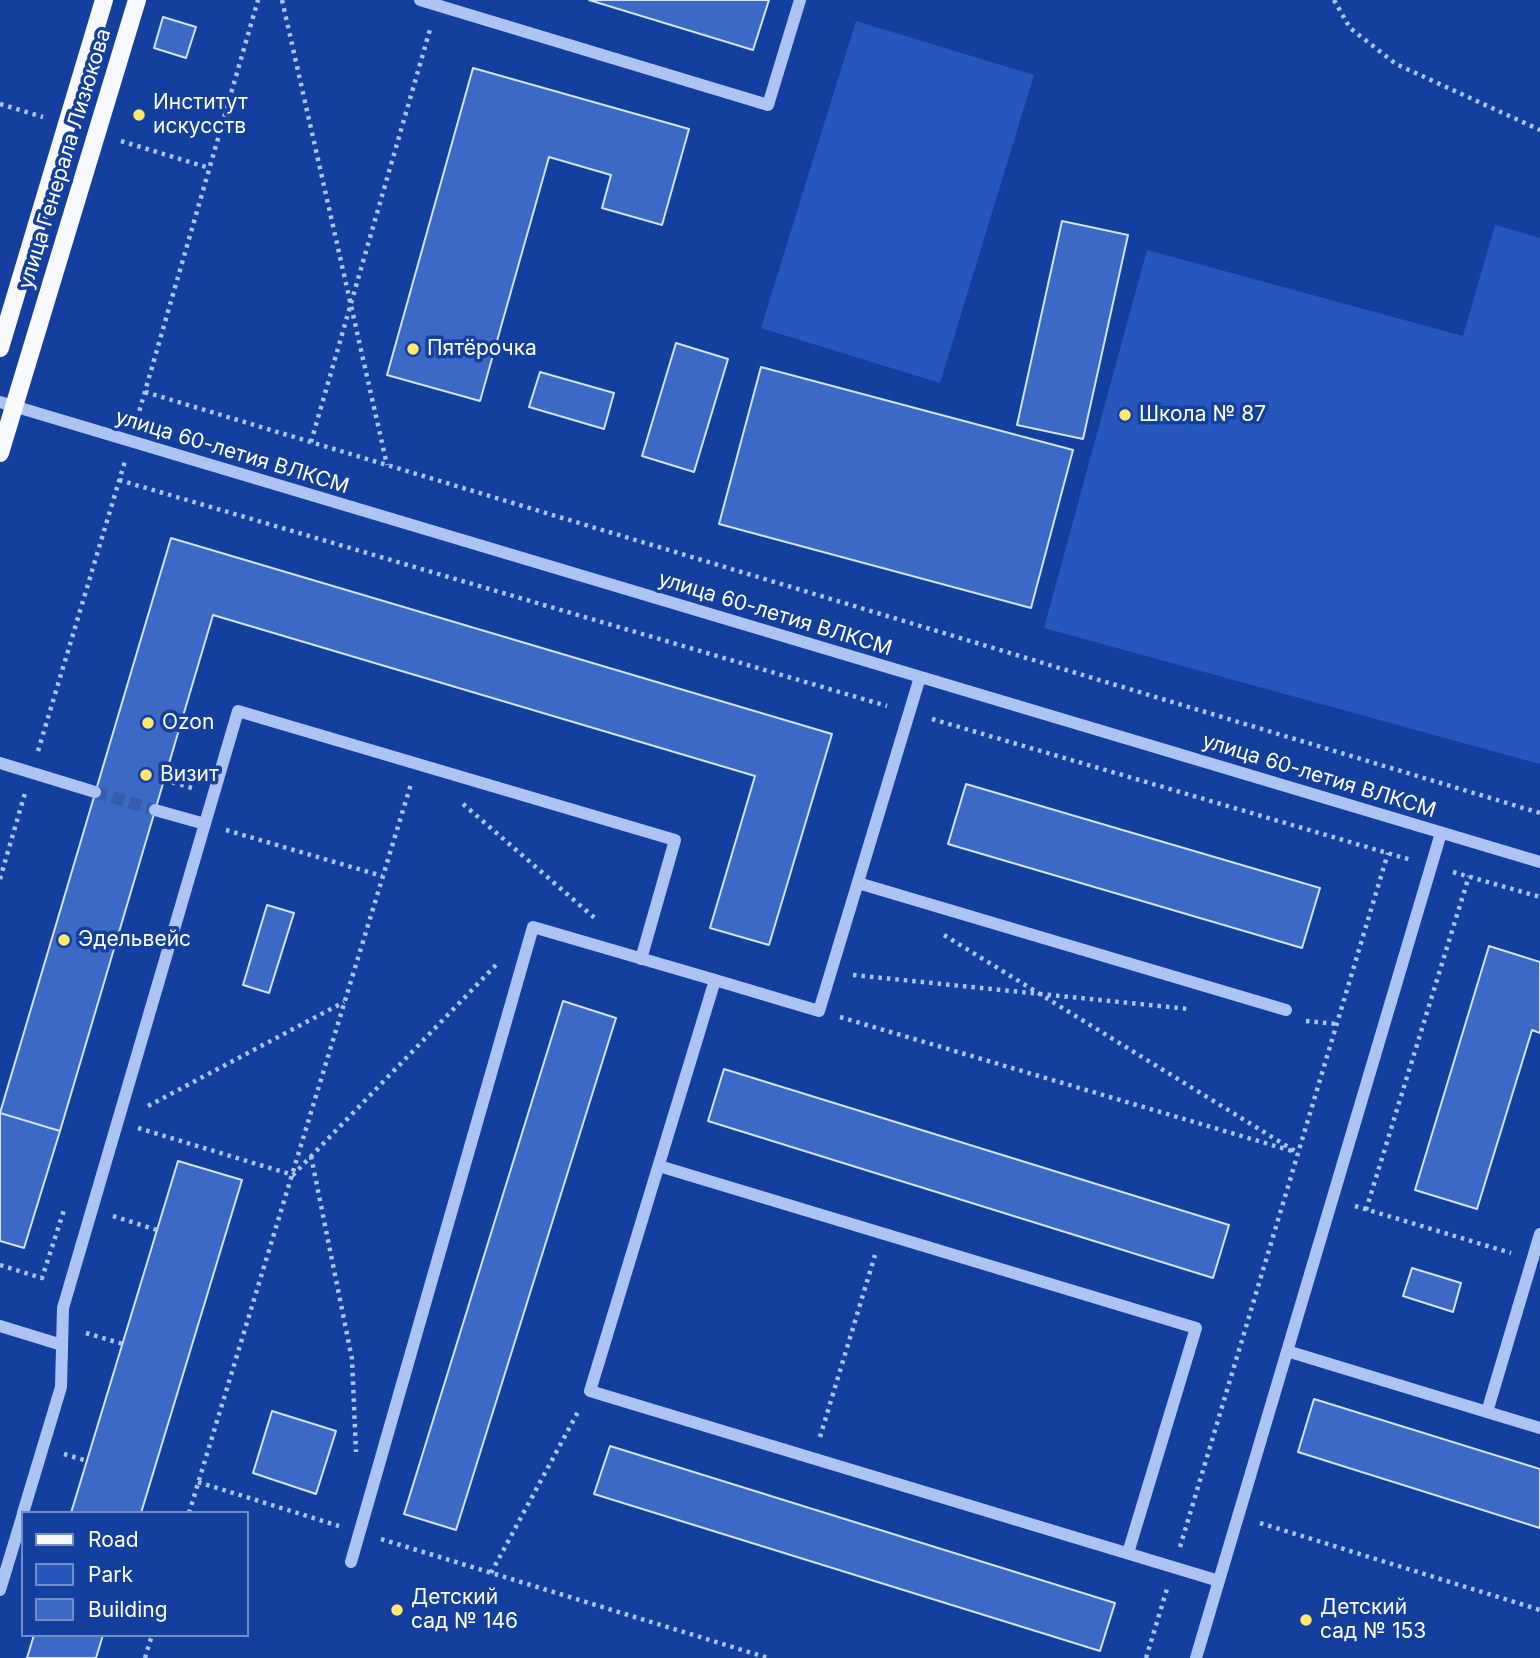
<!DOCTYPE html>
<html>
<head>
<meta charset="utf-8">
<style>
  body { margin:0 }
  #map { position:relative; width:1540px; height:1658px; overflow:hidden; background:#143f9e; font-family:Inter,sans-serif }
  canvas { display:block }
  .legend { position:absolute; left:21px; top:1511px; width:228px; height:126px; box-sizing:border-box; background:#143f9e; border:2px solid #728cc5; margin:0; padding:9px 12px; list-style:none; font-size:21px; color:#fff }
  .legend li { display:flex; align-items:center; gap:14px; height:35px }
  .legend b { width:35px; border:2px solid #728cc5 }
</style>
</head>
<body>
<div id="map">
<canvas width="1540" height="1658"></canvas>
<ul class="legend">
<li><b style="height:9px;background:#f8faff"></b>Road</li>
<li><b style="height:19px;background:#2757bc"></b>Park</li>
<li><b style="height:19px;background:#3d68c5"></b>Building</li>
</ul>
</div>
<script>
const c = document.querySelector('canvas').getContext('2d');
c.lineJoin = 'round';
function paint(path, color) {
  c.fillStyle = color;
  c.fill(path, 'evenodd');
}
function poly(rows) {
  const path = new Path2D();
  for (const r of rows) {
    path.moveTo(r[0], r[1]);
    for (let i = 2; i < r.length; i += 2) path.lineTo(r[i], r[i + 1]);
  }
  return path;
}
function strokePath(path, color, width, dash) {
  c.strokeStyle = color;
  c.lineWidth = width;
  c.lineCap = dash ? 'butt' : 'round';
  c.setLineDash(dash || []);
  c.stroke(path);
}
function label(font, color, halo, rows, align = 'center') {
  c.font = font + ' Inter,sans-serif';
  c.lineWidth = 7;
  c.setLineDash([]);
  c.textBaseline = 'middle';
  c.strokeStyle = halo;
  c.fillStyle = color;
  for (const [text, x, y, turn = 0] of rows) {
    c.save();
    c.translate(x, y);
    c.rotate((+turn || 0) * Math.PI / 180);
    c.textAlign = isNaN(turn) ? turn : align;
    if (halo) c.strokeText(text, 0, 0);
    c.fillText(text, 0, 0);
    c.restore();
  }
}
paint(poly([
  [856,21,1034,75,940,383,761,328],
  [1495,225,1540,238,1540,764,1044,628,1147,250,1463,336]
]), '#2757bc');
const building = poly([
  [589,0,769,0,753,50,589,0],
  [163,17,196,27,186,58,154,48,163,17],
  [473,68,689,129,662,225,602,208,611,175,549,157,480,401,387,375,473,68],
  [1062,221,1128,235,1083,439,1017,425,1062,221],
  [676,343,728,359,694,472,642,456,676,343],
  [761,367,1073,450,1031,608,719,524,761,367],
  [540,372,614,393,604,429,529,407,540,372],
  [171,538,832,734,769,945,710,928,755,776,213,615,60,1131,0,1113,171,538],
  [966,784,1320,888,1302,948,948,844,966,784],
  [267,905,294,913,269,993,243,985,267,905],
  [1489,946,1540,962,1540,1033,1532,1030,1477,1209,1415,1190,1489,946],
  [563,1001,616,1018,456,1530,404,1514,563,1001],
  [724,1069,1229,1225,1213,1278,708,1121,724,1069],
  [0,1113,60,1131,24,1248,0,1241,0,1113],
  [178,1161,242,1180,141,1513,71,1513,178,1161],
  [1412,1268,1461,1283,1453,1312,1403,1296,1412,1268],
  [1314,1399,1540,1469,1540,1528,1298,1452,1314,1399],
  [272,1411,336,1431,316,1494,253,1473,272,1411],
  [610,1446,1115,1603,1100,1651,594,1494,610,1446],
  [34,1635,103,1635,96,1658,27,1658,34,1635]
]);
paint(building, '#3d68c5');
strokePath(building, '#d4e1fd', 2);
strokePath(poly([
  [95,792,155,810]
]), '#375cad', 12, [12, 6]);
strokePath(poly([
  [282,0,387,465],
  [1334,0,1350,28,1396,64,1540,130],
  [0,104,43,117],
  [121,141,209,168],
  [145,392,1540,813],
  [137,419,258,0],
  [311,442,431,26],
  [119,480,887,706],
  [932,719,1411,860],
  [38,751,125,461],
  [164,780,192,788],
  [463,804,597,920],
  [226,830,382,876],
  [1453,872,1540,897],
  [0,879,25,793],
  [944,935,1298,1153],
  [853,975,1189,1009],
  [840,1017,1292,1151],
  [1306,1021,1336,1024],
  [148,1106,344,1002],
  [138,1128,293,1175,496,965],
  [311,1156,352,1359,356,1452],
  [1355,1206,1511,1253],
  [1366,1210,1469,876],
  [113,1216,157,1230],
  [0,1265,42,1278,65,1207],
  [86,1333,123,1344],
  [820,1437,875,1255],
  [64,1454,87,1461],
  [198,1482,339,1526],
  [189,1513,411,784],
  [1260,1523,1540,1610],
  [381,1539,768,1658],
  [1180,1547,1388,853],
  [491,1573,579,1410],
  [145,1658,152,1635],
  [1146,1658,1167,1589]
]), '#acc3f4', 4.5, [3.5, 5]);
strokePath(poly([
  [420,0,768,105,800,0],
  [0,402,1540,862],
  [920,677,819,1011,715,980,590,1391,1219,1581],
  [0,763,95,792],
  [155,810,205,824],
  [858,883,1286,1010],
  [659,1166,1196,1328,1128,1553],
  [1540,1234,1487,1412,1540,1428],
  [0,1326,62,1345],
  [1287,1351,1487,1412],
  [23,1513,61,1387,63,1308,238,711,675,840,641,959],
  [351,1562,533,927,715,980],
  [0,1590,23,1514],
  [1196,1658,1441,833]
]), '#acc3f4', 12);
strokePath(poly([
  [0,348,104,0],
  [0,453,137,0]
]), '#f8faff', 18);
for (const [x, y, r, color] of [
  [139,115,7,"#ffe86e"],
  [413,349,7,"#ffe86e"],
  [1125,415,7,"#ffe86e"],
  [148,723,7,"#ffe86e"],
  [146,775,7,"#ffe86e"],
  [64,940,7,"#ffe86e"],
  [397,1610,7,"#ffe86e"],
  [1306,1620,7,"#ffe86e"]
]) {
  const dot = new Path2D();
  dot.arc(x, y, r, 0, 2 * Math.PI);
  c.fillStyle = color;
  c.fill(dot);
  strokePath(dot, '#143f9e', 2.5);
}
label('21px', '#fff', '#143f9e', [
  ["Институт",153,103],
  ["искусств",153,127],
  ["Пятёрочка",427,349],
  ["Школа № 87",1139,415],
  ["Ozon",162,723],
  ["Визит",160,775],
  ["Эдельвейс",78,940],
  ["Детский",411,1598],
  ["сад № 146",411,1622],
  ["Детский",1320,1608],
  ["сад № 153",1320,1632]
], 'left');
label('21px', '#fff', '#143f9e', [
  ["улица Генерала Лизюкова",65,159,-73],
  ["улица 60-летия ВЛКСМ",232,452,17],
  ["улица 60-летия ВЛКСМ",775,614,17],
  ["улица 60-летия ВЛКСМ",1319,776,17]
]);
</script>
</body>
</html>
